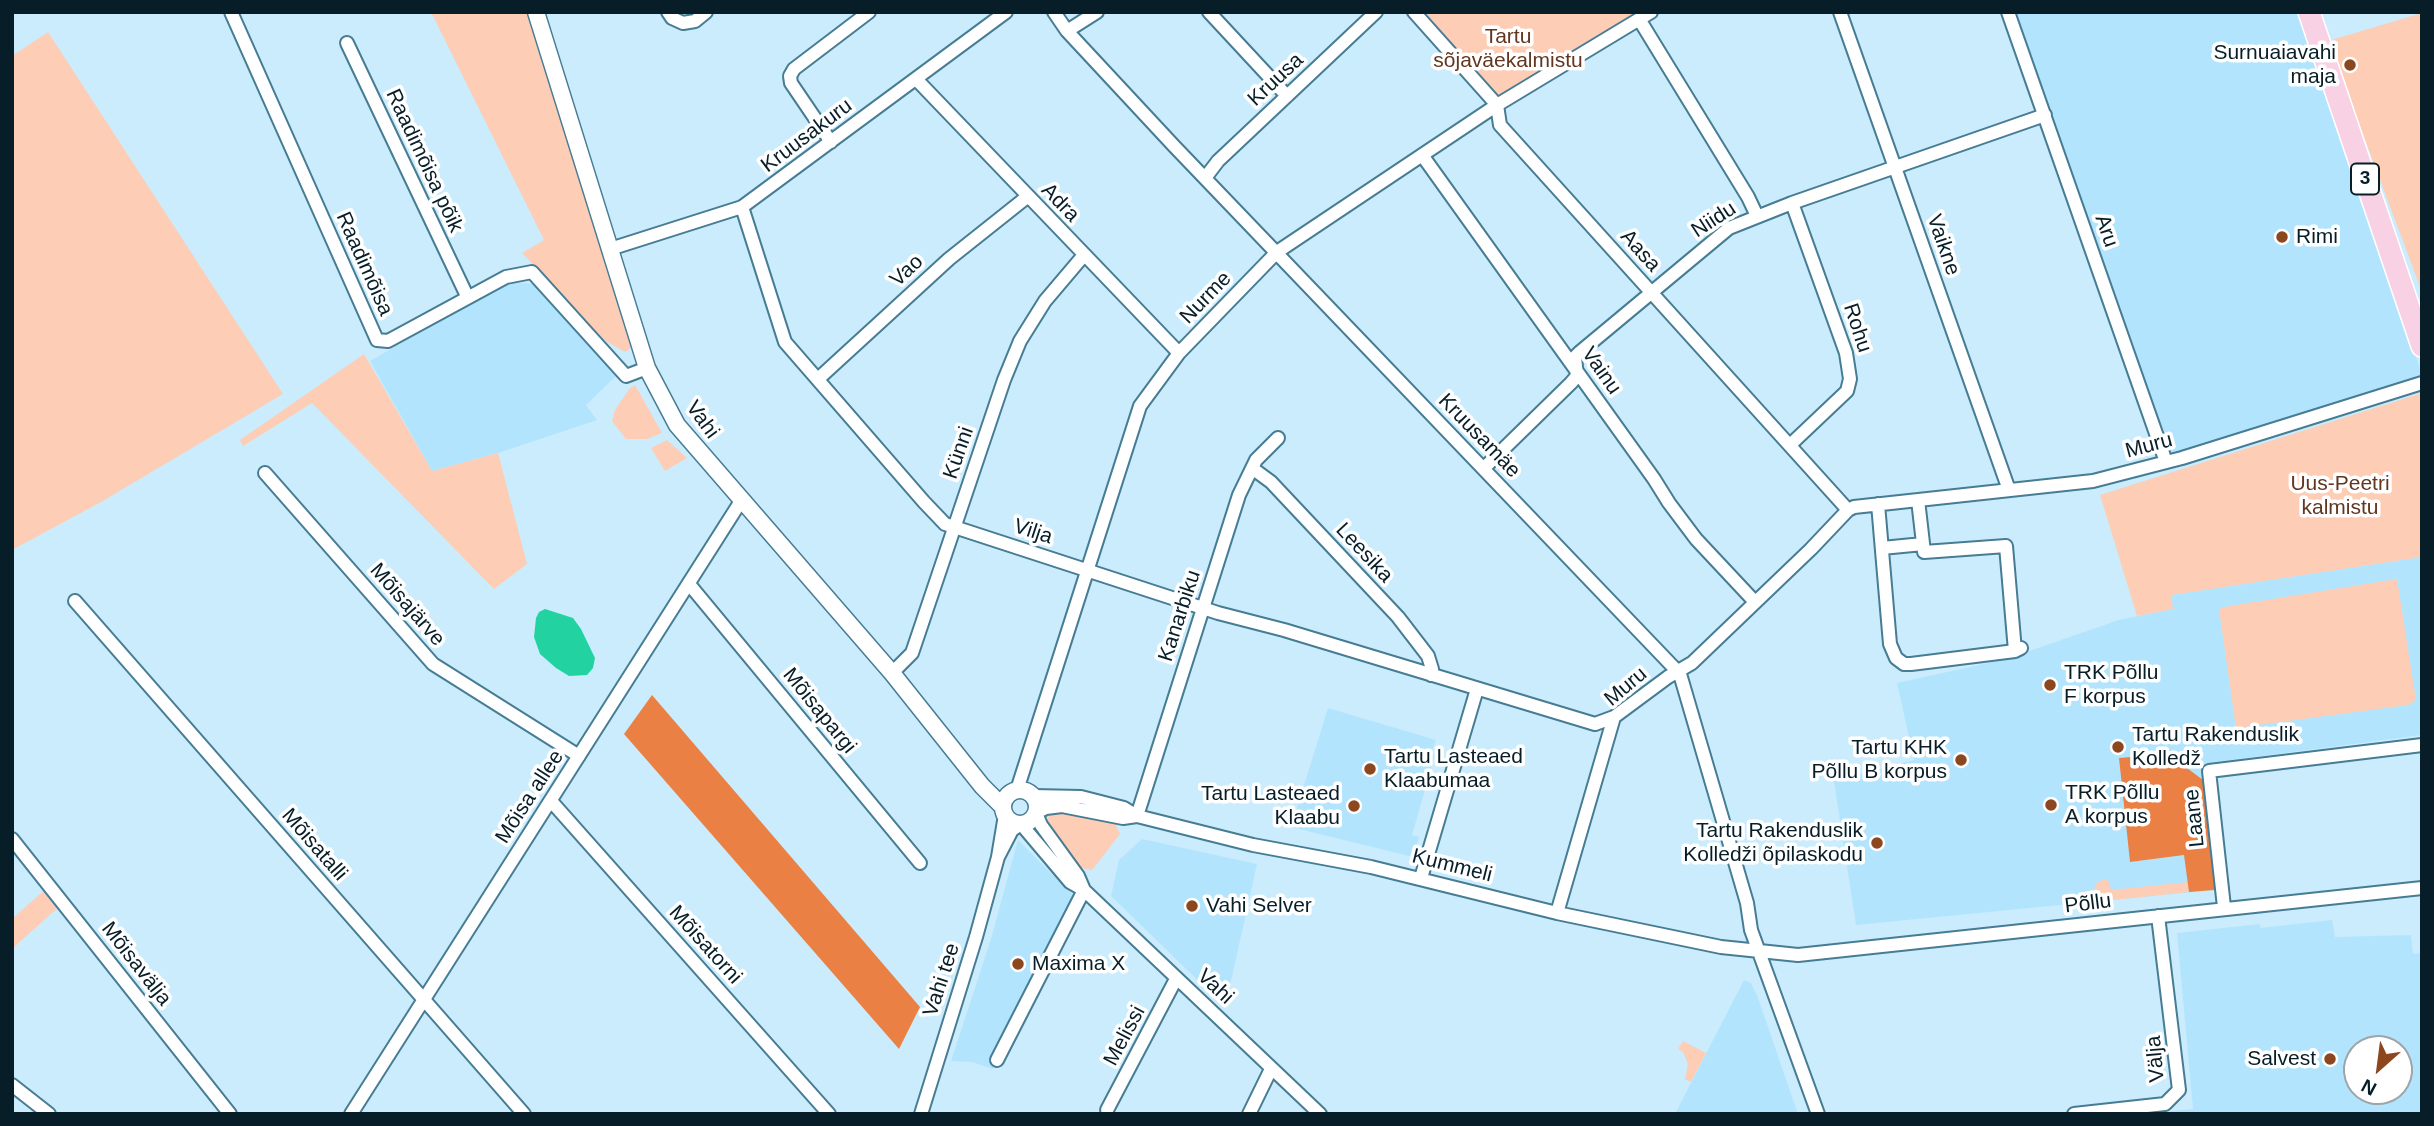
<!DOCTYPE html>
<html>
<head>
<meta charset="utf-8">
<style>
  body { margin:0 }
  #map { position:relative; width:2434px; height:1126px; overflow:hidden; background:#cbecfc; font-family:Arial,sans-serif }
  canvas { display:block }
  .frame { position:absolute; inset:0; border:14px solid #071e28; pointer-events:none }
  .north { position:absolute; left:2343px; top:1035px; width:70px; height:70px; box-sizing:border-box; background:#fff; border:2px solid #9ca5a9; border-radius:50%; rotate:208deg; font-size:19px; font-weight:700; line-height:28px; text-align:center; color:#071e28 }
  .north::after { content:''; display:block; margin:auto; width:24px; height:32px; background:#8d471f; clip-path:polygon(50% 0,100% 100%,50% 72%,0 100%) }
</style>
</head>
<body>
<div id="map">
<canvas width="2434" height="1126"></canvas>
<div class="frame"></div>
<div class="north">N</div>
</div>
<script>
const c = document.querySelector('canvas').getContext('2d');
c.lineJoin = 'round';
function paint(path, color) {
  c.fillStyle = color;
  c.fill(path, 'evenodd');
}
function poly(rows) {
  const path = new Path2D();
  for (const r of rows) {
    if (r.length === 3) {
      path.moveTo(r[0] + r[2], r[1]);
      path.arc(r[0], r[1], r[2], 0, 2 * Math.PI);
      continue;
    }
    path.moveTo(r[0], r[1]);
    for (let i = 2; i < r.length; i += 2) path.lineTo(r[i], r[i + 1]);
  }
  return path;
}
function strokePath(path, color, width, dash) {
  c.strokeStyle = color;
  c.lineWidth = width;
  c.lineCap = dash ? 'butt' : 'round';
  c.setLineDash(dash || []);
  c.stroke(path);
}
function label(font, color, halo, rows, align = 'center') {
  c.font = font + ' Arial,sans-serif';
  c.lineWidth = 7;
  c.setLineDash([]);
  c.textBaseline = 'middle';
  c.strokeStyle = halo;
  c.fillStyle = color;
  for (const [text, x, y, turn = 0] of rows) {
    c.save();
    c.translate(x, y);
    c.rotate((+turn || 0) * Math.PI / 180);
    c.textAlign = isNaN(turn) ? turn : align;
    if (halo) c.strokeText(text, 0, 0);
    c.fillText(text, 0, 0);
    c.restore();
  }
}
paint(poly([
  [2016,12,2305,12,2422,375,2169,454],
  [508,282,535,284,616,376,586,405,597,420,498,453,432,471,370,361],
  [2422,557,2422,735,2201,764,2216,877,2214,890,1856,925,1834,781,1914,760,1897,683,2006,659,2119,620,2172,609,2170,595],
  [1328,708,1436,740,1431,753,1435,755,1412,835,1419,837,1413,857,1291,827],
  [1142,839,1257,864,1231,981,1215,997,1111,896,1119,860],
  [1018,840,1081,903,993,1069,972,1062,951,1061,991,939],
  [2332,920,2335,937,2411,935,2413,954,2422,953,2422,1114,2171,1114,2170,1111,2193,1109,2177,933,2260,924,2260,928],
  [2357,1049,2399,1049,2399,1091,2357,1091],
  [1744,980,1751,983,1758,998,1798,1114,1675,1114]
]), '#b2e5fd');
paint(poly([
  [431,12,531,12,631,337,632,347,625,352,604,340,522,253,544,240],
  [1423,12,1639,12,1500,98],
  [2422,13,2422,292,2328,41],
  [48,32,283,394,101,502,12,550,12,56],
  [364,354,432,471,498,453,527,564,494,589,312,403,243,446,240,440],
  [635,385,662,433,647,439,626,439,612,421,615,410,630,388],
  [2422,393,2422,557,2171,595,2173,609,2137,616,2100,495],
  [667,440,687,458,665,471,651,448],
  [2397,579,2416,700,2408,705,2236,728,2219,609,2229,606],
  [1057,810,1115,823,1120,834,1092,870,1081,868,1047,826,1047,819,1050,814],
  [2105,879,2109,882,2111,890,2188,882,2189,892,2094,902,2094,889,2098,882],
  [49,886,63,903,12,949,12,919],
  [1683,1041,1706,1053,1691,1082,1685,1079,1688,1064,1683,1052,1678,1049]
]), '#fdcdb5');
paint(poly([
  [652,695,920,1007,899,1049,624,734],
  [2155,755,2171,756,2203,780,2216,877,2214,890,2189,892,2184,855,2130,862,2119,758]
]), '#eb8045');
paint(poly([
  [545,609,573,618,581,629,595,658,593,668,587,675,569,676,556,668,540,654,534,637,536,618,539,612]
]), '#23d2a1');
const minor = poly([
  [231,12,377,340,388,341,506,277,532,272,626,376,647,368],
  [668,12,672,18,683,23,695,21,706,12],
  [1054,12,1067,31,1174,146,1680,674,1747,903,1751,930,1818,1114],
  [1209,12,1287,96],
  [1414,12,1497,105,1500,125,1848,510],
  [1840,12,2009,490],
  [2008,12,2166,462],
  [1639,19,1748,197,1757,216],
  [1067,31,1097,12],
  [347,43,467,296],
  [916,79,1179,353],
  [831,142,791,83,790,76,794,69,869,12],
  [1422,155,1654,479,1669,503,1696,539,1755,602],
  [1205,178,1218,161,1376,12],
  [742,207,785,342,924,502,945,524,1218,613,1284,630,1595,724,1614,717],
  [610,249,742,207,1006,12],
  [818,379,949,259,1027,197],
  [1790,445,1847,391,1850,379,1846,353,1792,203],
  [1252,468,1271,482,1398,617,1428,656,1432,669,1431,675],
  [1484,468,1571,383,1577,376,1575,357,1580,352,1729,228,1792,203,2045,115],
  [265,473,433,664,579,756],
  [1918,500,1924,552,2006,546,2015,651,2021,648],
  [1878,504,1890,644,1896,658,1904,664,1911,664,2015,651],
  [1882,548,1923,544],
  [689,584,920,863],
  [75,601,524,1114],
  [892,673,912,653,1004,380,1020,341,1045,301,1084,255],
  [1017,790,1140,406,1179,353,1277,252,1497,105,1651,12],
  [1033,796,1081,797,1124,808,1137,816,1253,845,1371,867,1557,913,1721,947,1798,955,2422,888],
  [551,801,829,1114],
  [1137,816,1239,495,1256,460,1278,438],
  [12,839,230,1114],
  [998,857,1012,830,1021,824,1070,882,1084,890,1320,1114],
  [1421,878,1477,689],
  [1084,890,1078,876,1041,825,1036,813,1046,808,1062,806,1123,818,1137,816],
  [2224,907,2209,771,2422,745],
  [1557,913,1614,717,1668,677,1692,663,1811,549,1848,510,1854,507,2093,481,2182,458,2422,383],
  [997,1060,1084,890],
  [12,1085,49,1114],
  [1107,1110,1176,979],
  [351,1114,741,501],
  [921,1114,976,937,998,857,1005,815],
  [1249,1114,1271,1069],
  [2074,1114,2165,1104,2179,1090,2158,916]
]);
const tertiary = poly([
  [536,12,647,368,677,425,892,673,982,786,1003,807],
  [1020,807,17]
]);
const trunk = poly([
  [2309,12,2422,346]
]);
strokePath(minor, '#467c94', 16);
strokePath(tertiary, '#467c94', 19);
strokePath(trunk, '#fff', 24);
strokePath(minor, '#fff', 12);
strokePath(tertiary, '#fff', 16);
strokePath(trunk, '#f8d2e4', 21);
for (const [x, y, r, color] of [
  [2350,65,7,"#8d471f"],
  [2282,237,7,"#8d471f"],
  [2050,685,7,"#8d471f"],
  [2118,747,7,"#8d471f"],
  [1961,760,7,"#8d471f"],
  [1370,769,7,"#8d471f"],
  [2051,805,7,"#8d471f"],
  [1354,806,7,"#8d471f"],
  [1877,843,7,"#8d471f"],
  [1192,906,7,"#8d471f"],
  [1018,964,7,"#8d471f"],
  [2330,1059,7,"#8d471f"]
]) {
  const dot = new Path2D();
  dot.arc(x, y, r, 0, 2 * Math.PI);
  c.fillStyle = color;
  c.fill(dot);
  strokePath(dot, '#fff', 2.5);
}
for (const [x, y, w] of [
  [2365,179,28]
]) {
  const box = new Path2D();
  box.roundRect(x - w / 2, y - 15.5, w, 31, 5);
  c.fillStyle = '#fff';
  c.fill(box);
  strokePath(box, '#071e28', 2);
}
label('bold 19px', '#071e28', null, [
  ["3",2365,179]
]);
label('21px', '#62361f', '#fff', [
  ["Tartu",1508,37],
  ["sõjaväekalmistu",1508,61],
  ["Uus-Peetri",2340,484],
  ["kalmistu",2340,508]
]);
label('21px', '#071e28', '#fff', [
  ["Surnuaiavahi",2336,53,"right"],
  ["maja",2336,77,"right"],
  ["Rimi",2296,237],
  ["TRK Põllu",2064,673],
  ["F korpus",2064,697],
  ["Tartu Rakenduslik",2132,735],
  ["Kolledž",2132,759],
  ["Tartu KHK",1947,748,"right"],
  ["Põllu B korpus",1947,772,"right"],
  ["Tartu Lasteaed",1384,757],
  ["Klaabumaa",1384,781],
  ["TRK Põllu",2065,793],
  ["A korpus",2065,817],
  ["Tartu Lasteaed",1340,794,"right"],
  ["Klaabu",1340,818,"right"],
  ["Tartu Rakenduslik",1863,831,"right"],
  ["Kolledži õpilaskodu",1863,855,"right"],
  ["Vahi Selver",1206,906],
  ["Maxima X",1032,964],
  ["Salvest",2316,1059,"right"]
], 'left');
label('21px', '#071e28', '#fff', [
  ["Kruusa",1276,80,-43],
  ["Kruusakuru",807,136,-37],
  ["Raadimõisa põik",424,161,65],
  ["Adra",1060,203,46],
  ["Niidu",1714,220,-33],
  ["Aru",2106,231,71],
  ["Vaikne",1943,245,71],
  ["Aasa",1640,251,48],
  ["Raadimõisa",364,264,66],
  ["Vao",907,271,-43],
  ["Nurme",1206,298,-46],
  ["Rohu",1857,328,72],
  ["Vainu",1601,371,55],
  ["Vahi",702,420,54],
  ["Kruusamäe",1479,436,46],
  ["Muru",2149,446,-15],
  ["Künni",959,453,-71],
  ["Vilja",1033,532,18],
  ["Leesika",1364,553,47],
  ["Mõisajärve",407,605,49],
  ["Kanarbiku",1180,616,-72],
  ["Muru",1626,687,-40],
  ["Mõisapargi",819,711,51],
  ["Mõisa allee",530,797,-57],
  ["Laane",2195,818,-96],
  ["Mõisatalli",314,845,49],
  ["Kummeli",1452,866,14],
  ["Põllu",2088,904,-7],
  ["Mõisatorni",705,945,48],
  ["Mõisavälja",136,964,52],
  ["Vahi tee",942,980,-72],
  ["Vahi",1215,987,43],
  ["Melissi",1125,1036,-62],
  ["Välja",2156,1059,-95]
]);
</script>
</body>
</html>
